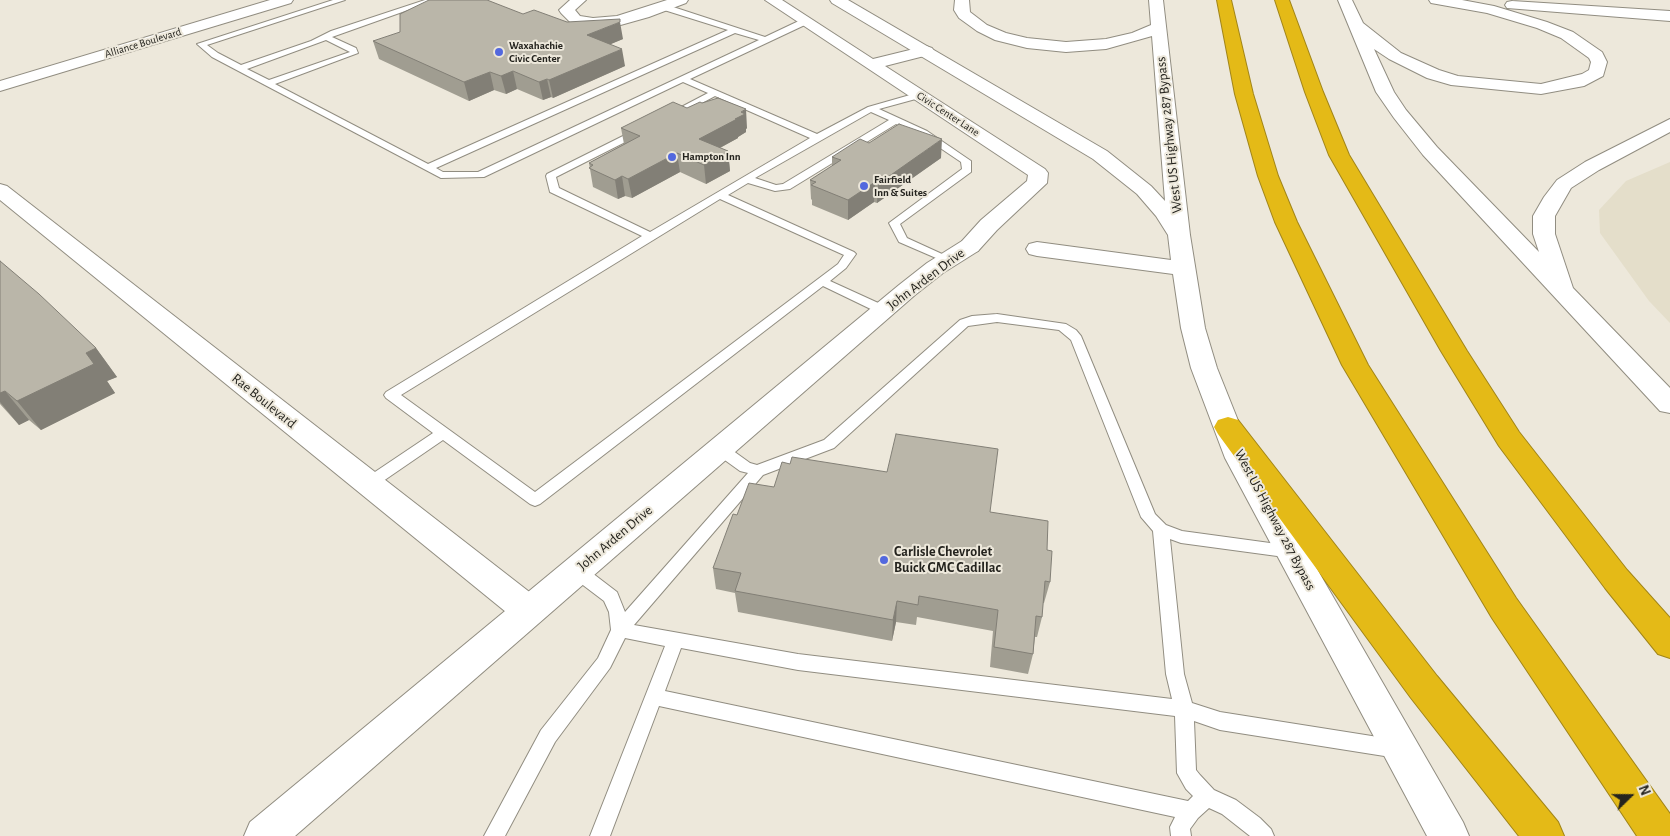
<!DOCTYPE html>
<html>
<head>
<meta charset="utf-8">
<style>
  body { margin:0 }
  #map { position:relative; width:1670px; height:836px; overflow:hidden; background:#ede8db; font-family:"Alegreya Sans",sans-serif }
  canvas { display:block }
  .north { position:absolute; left:1605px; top:771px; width:50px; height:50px; -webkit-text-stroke:4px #ede8db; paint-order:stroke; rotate:68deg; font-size:14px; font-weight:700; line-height:20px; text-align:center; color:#24231e }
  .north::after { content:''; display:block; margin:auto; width:18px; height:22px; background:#24231e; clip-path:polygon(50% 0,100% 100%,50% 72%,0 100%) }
</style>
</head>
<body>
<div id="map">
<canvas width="1670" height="836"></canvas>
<div class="north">N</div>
</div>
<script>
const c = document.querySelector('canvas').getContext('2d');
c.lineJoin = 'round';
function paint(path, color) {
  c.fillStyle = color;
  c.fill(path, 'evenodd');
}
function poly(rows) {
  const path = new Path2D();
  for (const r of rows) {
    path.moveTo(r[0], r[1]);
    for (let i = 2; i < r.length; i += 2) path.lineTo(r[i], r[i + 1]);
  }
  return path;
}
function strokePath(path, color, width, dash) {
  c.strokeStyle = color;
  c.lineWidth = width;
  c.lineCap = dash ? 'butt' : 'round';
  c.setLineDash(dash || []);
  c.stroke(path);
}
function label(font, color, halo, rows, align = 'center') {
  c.font = font + ' "Alegreya Sans",sans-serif';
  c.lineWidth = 4;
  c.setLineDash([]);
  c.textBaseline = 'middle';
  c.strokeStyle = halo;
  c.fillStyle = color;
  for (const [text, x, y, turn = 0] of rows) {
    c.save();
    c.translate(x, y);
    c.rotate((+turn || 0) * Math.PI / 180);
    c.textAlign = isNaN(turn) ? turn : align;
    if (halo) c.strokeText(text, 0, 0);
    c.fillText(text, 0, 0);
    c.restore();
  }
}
paint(poly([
  [1670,162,1670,323,1649,301,1600,233,1599,210,1626,181]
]), '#e4deca');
const lane = poly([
  [333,0,345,0,207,45,218,53,241,65,311,41,331,31,425,0,436,0,332,37,356,48,358,53,275,84,428,164,728,30,661,9,661,5,667,5,765,37,803,19,809,19,809,23,690,79,817,134,868,107,917,93,923,93,923,97,879,109,927,131,971,161,971,172,900,224,907,238,953,259,947,262,943,261,899,242,889,223,962,169,961,162,921,135,896,124,790,189,775,191,748,183,728,195,854,252,856,254,846,268,830,281,887,307,889,310,887,313,879,313,823,286,540,504,535,506,530,504,443,440,373,488,368,490,363,488,361,484,363,480,433,433,386,398,384,395,386,392,642,236,550,192,546,176,547,174,637,129,643,129,643,133,556,177,559,188,650,232,810,138,715,96,674,118,668,118,668,114,708,93,683,82,484,177,441,178,212,57,197,44,333,0],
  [735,33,759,40,478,172,443,172,436,168,735,33],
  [326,40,350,52,269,80,247,69,326,40],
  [871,112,889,120,783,184,776,185,755,178,871,112],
  [720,199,844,255,838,264,535,492,401,395,720,199],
  [997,314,1066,324,1076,330,1081,336,1155,514,1166,525,1182,531,1292,546,1298,548,1300,552,1298,556,1292,558,1181,543,1170,539,1184,674,1192,703,1220,712,1397,740,1404,743,1406,749,1404,755,1397,758,1220,730,1194,721,1196,770,1200,775,1214,790,1236,800,1260,818,1271,829,1274,836,1250,836,1222,814,1209,808,1198,818,1190,829,1191,836,1171,836,1170,827,1175,817,659,706,610,836,590,836,665,646,625,638,610,668,555,742,505,836,484,836,541,730,598,658,611,630,609,612,604,601,571,576,569,571,571,566,577,564,583,566,617,592,625,612,748,473,740,471,715,453,713,449,715,445,725,445,750,463,757,465,824,440,960,320,972,316,997,314],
  [997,322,1059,330,1071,340,1141,517,1153,531,1166,674,1172,699,798,654,634,625,763,475,834,448,968,326,997,322],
  [681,648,798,670,1175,716,1177,773,1186,789,1193,796,1188,801,665,691,681,648]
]);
const street = poly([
  [270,0,293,0,291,3,0,91,0,81,270,0],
  [570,0,586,0,575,10,580,16,593,18,617,16,667,0,688,0,686,3,649,17,617,26,593,28,570,22,561,13,559,10,570,0],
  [765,0,782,0,873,59,926,46,932,48,934,51,932,54,885,66,1045,169,1048,173,1047,183,997,230,978,251,970,253,962,251,959,246,962,241,981,220,1027,181,1028,175,765,0],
  [0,184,7,186,541,601,546,611,541,621,529,625,517,621,0,200,0,184]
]);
const secondary = poly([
  [830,0,848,0,1107,151,1151,186,1165,201,1152,36,1106,49,1066,52,1027,48,995,40,977,31,959,18,954,10,955,0,969,0,970,12,987,25,1006,33,1027,38,1066,42,1106,39,1132,33,1151,25,1149,0,1163,0,1190,235,1205,328,1217,368,1253,458,1463,822,1469,836,1427,836,1225,458,1191,368,1181,328,1173,274,1037,256,1029,254,1026,249,1029,244,1037,242,1171,260,1168,235,1156,216,1137,194,1093,159,832,3,830,0],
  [1338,0,1352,0,1363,23,1401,53,1439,70,1458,76,1541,84,1582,74,1589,70,1591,62,1589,58,1561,38,1537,28,1487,13,1431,3,1429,0,1462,0,1494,6,1547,22,1573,32,1602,52,1607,62,1603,76,1584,86,1541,94,1451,85,1427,78,1389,59,1374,49,1394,92,1406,110,1437,147,1539,252,1533,234,1533,216,1544,197,1557,180,1585,162,1670,119,1670,132,1599,170,1571,188,1555,216,1555,234,1573,288,1670,388,1670,413,1660,411,1423,155,1394,118,1376,92,1338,0],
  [1512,1,1670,11,1670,21,1507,8,1505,5,1507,2,1512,1],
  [970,239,978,241,981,246,978,251,943,273,915,295,295,836,244,836,250,822,899,285,927,263,962,241,970,239]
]);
const highway = poly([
  [1217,0,1231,0,1253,94,1278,176,1297,222,1368,365,1516,598,1670,814,1670,836,1637,836,1492,618,1342,365,1275,222,1258,176,1235,94,1217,0],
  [1275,0,1289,0,1323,92,1349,155,1467,351,1519,432,1627,570,1670,618,1670,658,1658,654,1605,588,1499,446,1441,351,1329,155,1305,92,1275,0],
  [1228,417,1238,420,1437,676,1558,822,1564,836,1519,836,1411,698,1218,434,1214,427,1218,420,1228,417]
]);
strokePath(lane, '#918d81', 2);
strokePath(street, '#918d81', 2);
strokePath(secondary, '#918d81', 2);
strokePath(highway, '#a18519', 2);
paint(lane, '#fff');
paint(street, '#fff');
paint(secondary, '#fff');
paint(highway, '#e4ba17');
paint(poly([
  [523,14,567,22,623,39,610,44,625,66,553,98,551,97,543,100,517,89,506,94,494,90,469,101,379,59,373,41],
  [687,108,747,128,746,129,746,132,738,137,738,138,720,148,728,151,730,171,706,184,680,172,632,198,625,196,618,199,593,187,589,163,624,144,621,128],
  [869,143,941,158,877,203,874,202,848,220,812,205,812,200,811,199,810,180,832,166,832,157],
  [0,261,96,348,117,377,107,381,115,393,41,430,29,420,19,425,0,404],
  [774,487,990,512,1047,550,1050,582,1044,603,1043,603,1042,617,1037,637,1035,637,1033,654,1028,674,990,667,993,631,917,617,916,625,896,622,892,641,738,612,735,593,716,589,713,568,737,515]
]), '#a09d91');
paint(poly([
  [620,22,623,39,590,53,587,35],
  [622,49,625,66,553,98,549,80],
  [513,71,517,89,506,94,501,76],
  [490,72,494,90,469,101,464,82],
  [547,79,551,97,543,100,539,82],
  [746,109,747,128,746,129,746,132,738,137,738,138,701,158,699,139,735,119,741,112],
  [942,139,941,158,877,203,878,184],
  [728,151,730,171,706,184,704,165],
  [677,153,680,172,632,198,628,179],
  [622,176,625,196,618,199,615,180],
  [875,182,874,202,848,220,848,200],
  [96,348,117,377,107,381,115,393,41,430,17,401,86,353],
  [5,391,29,420,19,425,0,402,0,393],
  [897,601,896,622,892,641,893,620]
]), '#827f76');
const building = poly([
  [429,0,487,0,523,14,534,10,567,22,620,19,620,22,587,35,622,49,549,80,547,79,539,82,513,71,501,76,490,72,464,82,373,41,400,32,400,14,429,0],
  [718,98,746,109,741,112,745,114,735,119,737,119,699,139,728,151,704,165,677,153,628,179,622,176,615,180,589,168,593,165,589,163,640,136,621,128,673,102,687,108,700,102,702,103,718,98],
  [899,124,942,139,878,184,875,182,848,200,811,185,816,182,810,180,841,160,832,157,860,139,869,143,899,124],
  [0,261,39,294,96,348,86,353,94,364,17,401,5,391,0,393,0,261],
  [896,434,998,449,990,512,1048,521,1047,550,1052,551,1050,582,1045,581,1042,617,1036,616,1033,654,994,647,998,610,919,596,918,605,897,601,893,620,735,591,741,573,713,568,733,514,737,515,749,483,774,487,782,462,790,464,792,457,887,472,896,434]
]);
paint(building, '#bab6a9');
strokePath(building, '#827f76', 1);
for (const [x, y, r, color] of [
  [499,52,5,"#5368de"],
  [672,157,5,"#5368de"],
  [864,186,5,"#5368de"],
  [884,560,5,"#5368de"]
]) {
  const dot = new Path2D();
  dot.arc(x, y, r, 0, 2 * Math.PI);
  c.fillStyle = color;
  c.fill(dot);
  strokePath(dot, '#ede8db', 2);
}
label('11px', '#24231e', '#ede8db', [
  ["Alliance Boulevard",143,43,-17],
  ["Civic Center Lane",948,114,33]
]);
label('bold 11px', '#24231e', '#ede8db', [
  ["Waxahachie",509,46],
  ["Civic Center",509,59],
  ["Hampton Inn",682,157],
  ["Fairfield",874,180],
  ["Inn & Suites",874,193]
], 'left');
label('14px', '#24231e', '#ede8db', [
  ["West US Highway 287 Bypass",1169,135,-96],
  ["John Arden Drive",926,279,-37],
  ["Rae Boulevard",264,401,39],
  ["West US Highway 287 Bypass",1275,520,62],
  ["John Arden Drive",615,538,-40]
]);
label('bold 14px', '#24231e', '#ede8db', [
  ["Carlisle Chevrolet",894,552],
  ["Buick GMC Cadillac",894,568]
], 'left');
</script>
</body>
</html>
